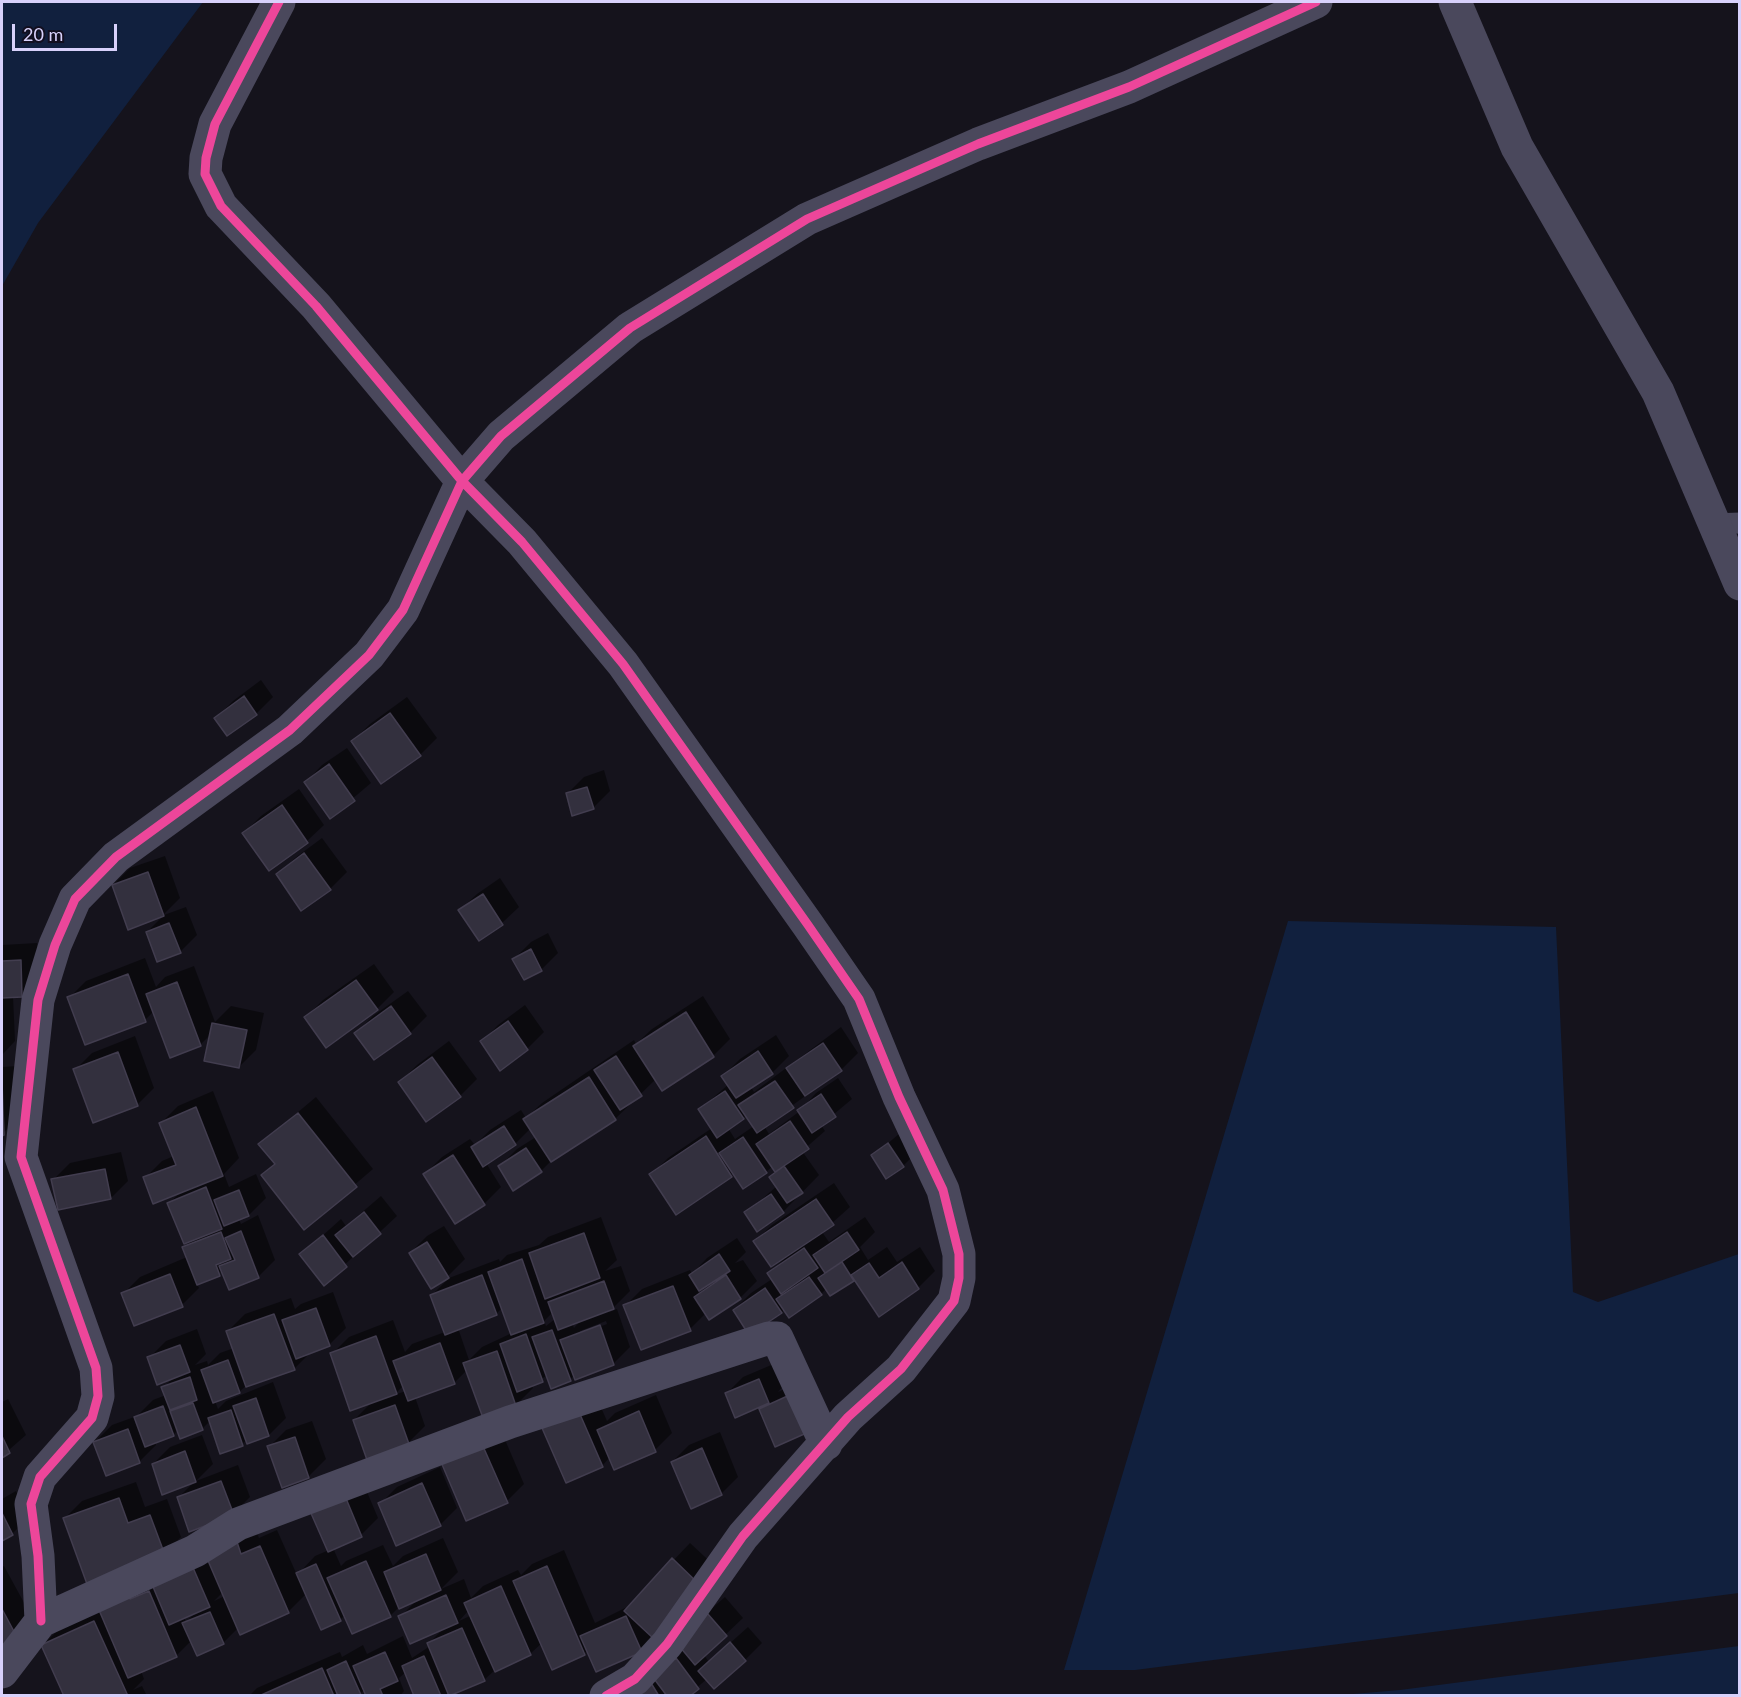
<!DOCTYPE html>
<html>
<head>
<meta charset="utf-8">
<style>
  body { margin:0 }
  #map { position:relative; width:1741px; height:1697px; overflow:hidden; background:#15131c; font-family:Lato,sans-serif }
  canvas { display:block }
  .frame { position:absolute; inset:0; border:3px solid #d8d1fb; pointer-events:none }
  .scale { position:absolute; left:12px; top:24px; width:105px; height:27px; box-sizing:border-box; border:3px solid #d8d1fb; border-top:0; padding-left:8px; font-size:18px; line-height:21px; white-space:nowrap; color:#d8d1fb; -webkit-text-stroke:4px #120f20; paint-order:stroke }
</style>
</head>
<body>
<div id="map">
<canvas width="1741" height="1697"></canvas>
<div class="frame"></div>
<div class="scale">20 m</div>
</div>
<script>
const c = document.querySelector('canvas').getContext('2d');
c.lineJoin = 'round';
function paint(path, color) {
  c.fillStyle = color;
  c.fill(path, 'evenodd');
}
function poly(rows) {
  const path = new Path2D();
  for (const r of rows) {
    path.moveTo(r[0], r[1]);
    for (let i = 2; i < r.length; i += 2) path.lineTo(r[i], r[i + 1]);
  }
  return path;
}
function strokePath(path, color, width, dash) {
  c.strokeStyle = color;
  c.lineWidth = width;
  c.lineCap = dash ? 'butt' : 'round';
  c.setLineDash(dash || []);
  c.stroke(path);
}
paint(poly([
  [2,2,203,2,38,223,2,286],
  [1288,921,1556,927,1573,1292,1598,1302,1739,1254,1739,1593,1135,1670,1064,1670],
  [1739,1646,1739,1695,1341,1695,1400,1690]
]), '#11203e');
paint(poly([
  [261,680,273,697,256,714,228,734,216,718,233,701],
  [407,697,437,738,420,755,353,741,370,724],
  [347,748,371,783,331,817,306,782,322,765],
  [604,770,610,791,593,808,567,794,584,777],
  [299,789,324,825,307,841,269,868,244,833,261,816],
  [322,838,347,872,330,889,278,875,295,858],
  [165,856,180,898,163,915,113,885,130,868],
  [500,878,519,907,502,923,460,910,477,894],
  [186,907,197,935,180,952,147,932,164,915],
  [548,933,558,953,541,970,514,959,531,942],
  [37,943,39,978,22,995,13,996,15,1041,2,1055,2,945],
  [145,958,156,987,165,977,194,966,215,1022,231,1006,264,1013,256,1050,239,1067,211,1034,200,1045,154,1011,145,1020,69,998,86,981],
  [374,964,394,992,377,1009,306,1017,323,1000],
  [408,991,427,1016,410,1033,356,1033,373,1016],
  [703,996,730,1039,713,1056,663,1089,656,1079,615,1119,553,1159,541,1171,500,1166,517,1149,536,1137,531,1128,515,1144,486,1163,501,1187,484,1204,425,1174,442,1157,470,1139,475,1145,490,1130,521,1110,526,1118,542,1103,634,1040,636,1044,652,1029],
  [525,1005,544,1032,527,1049,482,1042,498,1025],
  [841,1027,858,1053,841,1070,764,1126,769,1134,800,1111,816,1093,838,1078,852,1099,821,1125,825,1131,802,1151,819,1175,783,1212,757,1230,746,1213,777,1186,771,1177,776,1171,773,1166,766,1172,734,1173,676,1213,651,1175,668,1158,712,1128,700,1109,729,1084,723,1076,740,1059,776,1035,789,1056,772,1073,751,1087,754,1092],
  [747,1115,754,1126,735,1139,728,1128],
  [135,1036,154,1088,137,1105,75,1070,92,1053],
  [449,1041,477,1079,460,1096,400,1082,417,1065],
  [18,1066,20,1117,2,1134,2,1067],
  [213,1091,239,1158,224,1174,229,1187,256,1174,266,1198,249,1215,239,1219,241,1224,258,1215,275,1260,258,1277,223,1271,197,1284,199,1288,182,1305,123,1294,140,1277,187,1257,184,1248,192,1239,169,1203,181,1192,145,1178,162,1161,174,1156,161,1123,178,1106],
  [316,1097,373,1169,304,1228,263,1175,275,1163,260,1144],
  [906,1128,920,1149,903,1166,887,1177,873,1156],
  [121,1152,128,1181,111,1198,53,1180,70,1163],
  [834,1183,850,1207,822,1232,829,1242,865,1217,875,1232,860,1247,868,1260,887,1247,897,1262,920,1247,935,1271,918,1288,879,1315,855,1278,831,1294,827,1288,821,1294,781,1312,734,1310,751,1293,772,1279,769,1274,784,1259,755,1241,772,1225],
  [381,1196,397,1216,324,1284,301,1255,341,1219,346,1226],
  [601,1217,617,1260,605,1271,621,1266,630,1291,609,1312,617,1309,630,1347,613,1364,574,1375,570,1380,548,1375,531,1385,533,1388,516,1405,467,1370,454,1383,415,1397,425,1426,408,1443,354,1420,373,1401,332,1354,349,1337,393,1320,405,1352,412,1344,445,1332,432,1295,449,1278,499,1259,500,1262,507,1255,539,1245,548,1237],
  [503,1307,512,1333,482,1347,469,1360,458,1328,496,1314],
  [553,1312,555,1319,546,1326,544,1321],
  [582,1319,574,1328,572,1323],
  [606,1321,607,1324,580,1334,580,1331],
  [404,1385,406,1391,394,1395],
  [444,1226,465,1259,448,1276,432,1287,410,1253,427,1236],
  [737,1238,746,1252,735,1263,743,1260,757,1281,740,1298,710,1318,706,1313,690,1329,625,1306,642,1289,690,1270,692,1274,707,1258],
  [706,1285,707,1286,699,1294,698,1290],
  [333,1292,346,1328,329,1345,311,1352,294,1369,247,1385,239,1392,215,1401,218,1409,226,1401,273,1382,286,1418,269,1435,247,1440,242,1444,210,1421,202,1429,178,1430,173,1435,155,1441,156,1445,139,1462,95,1442,112,1425,137,1416,153,1400,166,1395,163,1388,174,1377,149,1358,166,1341,197,1329,206,1354,195,1365,207,1361,208,1365,220,1353,234,1348,228,1331,245,1314,291,1298,295,1309,301,1304],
  [776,1363,785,1384,778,1392,811,1377,827,1413,761,1409,768,1401,726,1394,743,1377],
  [656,1395,672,1433,655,1450,610,1457,602,1466,544,1429,596,1396,607,1421,615,1413],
  [8,1399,26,1435,2,1456,2,1402],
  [312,1421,326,1459,309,1476,283,1486,269,1447,286,1430],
  [500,1428,524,1484,507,1501,442,1462],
  [720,1432,738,1477,721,1494,672,1462,689,1445],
  [202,1435,213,1464,196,1481,238,1465,250,1497,233,1514,178,1498,195,1481,153,1464,170,1447],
  [440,1467,457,1508,440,1525,380,1504,397,1487],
  [362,1480,378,1518,361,1535,333,1548,341,1566,346,1561,383,1545,393,1566,403,1556,443,1538,458,1572,441,1589,464,1579,471,1598,483,1586,518,1570,521,1575,532,1564,564,1550,595,1623,631,1605,690,1543,718,1569,641,1650,588,1650,584,1654,542,1643,530,1654,495,1670,484,1680,447,1696,416,1696,406,1672,399,1678,404,1691,400,1696,368,1696,365,1689,360,1694,338,1696,249,1696,257,1688,340,1652,342,1657,363,1645,367,1654,403,1636,412,1658,430,1646,429,1643,444,1628,400,1617,417,1600,400,1606,390,1616,345,1615,340,1620,307,1593,288,1612,238,1628,223,1643,192,1640,176,1656,141,1671,144,1679,133,1690,142,1686,147,1696,65,1696,43,1645,60,1628,254,1526,259,1538,277,1530,297,1575,315,1556,329,1550,312,1511],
  [223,1592,225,1596,214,1601],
  [469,1610,472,1615,459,1621],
  [196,1612,186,1622,184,1617],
  [136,1482,145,1507,167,1499,181,1537,164,1554,65,1518,82,1501],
  [16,1491,29,1517,12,1534,2,1539,2,1499],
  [4,1566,34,1621,2,1646,2,1567],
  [725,1597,743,1618,704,1655,709,1662,748,1627,762,1643,745,1660,707,1679,687,1696,633,1696,694,1624]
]), '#0007');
const building = poly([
  [244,696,257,715,227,736,214,718,244,696],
  [390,713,421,756,381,784,351,741,390,713],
  [329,764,355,801,330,819,304,782,329,764],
  [587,787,594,809,572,816,566,793,587,787],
  [282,805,308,843,269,871,242,833,282,805],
  [304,853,331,890,301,911,276,874,304,853],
  [148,872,164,916,128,930,112,885,148,872],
  [483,894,503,925,479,941,458,910,483,894],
  [169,923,181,953,157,962,146,932,169,923],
  [531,949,542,971,524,980,512,959,531,949],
  [21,960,22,997,2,998,2,961,21,960],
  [128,974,146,1022,85,1045,67,997,128,974],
  [356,980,378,1010,326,1048,304,1017,356,980],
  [177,982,201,1046,170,1058,146,994,177,982],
  [391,1006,411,1034,374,1060,354,1033,391,1006],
  [686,1012,714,1057,662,1091,633,1046,686,1012],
  [508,1021,528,1050,500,1071,480,1041,508,1021],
  [212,1023,247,1030,239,1068,204,1061,212,1023],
  [823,1043,842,1071,805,1096,786,1068,823,1043],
  [758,1051,773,1074,736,1098,721,1076,758,1051],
  [118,1052,138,1106,93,1123,73,1069,118,1052],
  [616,1056,642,1096,620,1110,594,1070,616,1056],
  [432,1057,461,1097,426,1122,398,1082,432,1057],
  [589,1077,616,1120,551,1162,523,1119,589,1077],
  [775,1081,794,1108,757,1133,738,1105,775,1081],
  [2,1082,4,1135,2,1136,2,1082],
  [725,1091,744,1119,717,1138,698,1109,725,1091],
  [821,1094,836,1117,812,1133,797,1110,821,1094],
  [196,1107,223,1176,153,1204,143,1177,176,1165,159,1123,196,1107],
  [298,1113,357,1187,304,1230,261,1175,275,1164,258,1144,298,1113],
  [790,1121,809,1149,775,1172,756,1144,790,1121],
  [504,1126,516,1145,483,1167,471,1147,504,1126],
  [706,1136,732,1177,676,1215,649,1174,706,1136],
  [743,1137,767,1173,743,1189,719,1153,743,1137],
  [888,1143,904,1167,886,1179,871,1155,888,1143],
  [526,1148,542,1172,513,1191,498,1166,526,1148],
  [453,1155,485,1205,455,1224,423,1174,453,1155],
  [784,1166,803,1193,787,1203,769,1177,784,1166],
  [105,1169,111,1199,58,1210,51,1179,105,1169],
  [206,1187,222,1229,184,1244,167,1203,206,1187],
  [239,1190,249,1216,224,1226,214,1200,239,1190],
  [771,1194,784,1213,757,1232,744,1212,771,1194],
  [816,1199,834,1225,771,1267,753,1241,816,1199],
  [364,1212,381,1234,353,1257,335,1235,364,1212],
  [241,1231,259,1278,229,1290,219,1266,235,1260,225,1238,241,1231],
  [221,1232,231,1259,216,1265,220,1276,197,1285,182,1247,221,1232],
  [847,1232,859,1250,825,1273,813,1255,847,1232],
  [584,1233,600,1278,545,1299,529,1253,584,1233],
  [323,1235,347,1267,324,1286,299,1254,323,1235],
  [427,1242,449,1278,431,1289,409,1253,427,1242],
  [804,1248,818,1268,781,1294,767,1273,804,1248],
  [719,1254,730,1271,699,1291,689,1275,719,1254],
  [522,1259,544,1323,511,1335,488,1272,522,1259],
  [842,1262,854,1281,830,1296,818,1278,842,1262],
  [902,1262,919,1289,879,1317,851,1275,869,1263,879,1278,902,1262],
  [170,1274,183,1307,134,1326,121,1293,170,1274],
  [482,1275,497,1315,445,1335,430,1295,482,1275],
  [726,1275,741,1299,709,1320,694,1297,726,1275],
  [809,1277,822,1295,789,1318,776,1299,809,1277],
  [604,1281,614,1309,558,1330,548,1302,604,1281],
  [673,1286,691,1331,641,1350,623,1305,673,1286],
  [765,1288,782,1313,749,1335,733,1310,765,1288],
  [316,1308,330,1346,296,1359,282,1320,316,1308],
  [274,1314,295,1370,246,1387,226,1331,274,1314],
  [600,1325,614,1365,575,1380,560,1340,600,1325],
  [552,1330,571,1381,551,1389,532,1337,552,1330],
  [526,1334,543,1382,517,1392,500,1344,526,1334],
  [376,1336,397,1394,350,1411,330,1353,376,1336],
  [440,1343,455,1384,408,1401,393,1361,440,1343],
  [180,1345,190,1372,157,1385,147,1357,180,1345],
  [497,1351,516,1406,483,1418,463,1363,497,1351],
  [228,1360,240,1393,213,1403,201,1370,228,1360],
  [190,1377,197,1400,170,1410,161,1387,190,1377],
  [759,1379,769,1403,735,1418,725,1393,759,1379],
  [794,1393,811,1431,775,1447,759,1409,794,1393],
  [256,1398,269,1436,247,1444,233,1406,256,1398],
  [193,1403,203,1430,180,1439,170,1411,193,1403],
  [395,1405,409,1444,367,1460,353,1420,395,1405],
  [163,1406,174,1436,145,1447,134,1417,163,1406],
  [231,1410,243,1446,220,1454,208,1418,231,1410],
  [639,1411,656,1452,614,1470,597,1430,639,1411],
  [579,1412,603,1467,566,1483,542,1428,579,1412],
  [128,1429,140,1463,106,1476,93,1442,128,1429],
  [2,1436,10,1453,2,1458,2,1436],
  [295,1437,309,1478,282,1488,267,1446,295,1437],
  [482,1444,508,1503,466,1521,441,1462,482,1444],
  [702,1448,722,1495,691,1509,671,1462,702,1448],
  [185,1451,196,1482,162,1495,152,1464,185,1451],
  [221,1481,234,1515,189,1532,177,1497,221,1481],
  [422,1483,441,1526,396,1546,378,1503,422,1483],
  [345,1496,362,1537,328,1552,310,1511,345,1496],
  [119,1498,128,1523,150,1515,165,1555,87,1584,63,1518,119,1498],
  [2,1513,13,1535,2,1541,2,1513],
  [237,1542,241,1554,260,1546,289,1613,240,1635,206,1556,237,1542],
  [426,1554,441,1590,399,1609,384,1572,426,1554],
  [672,1558,702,1587,654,1639,624,1611,672,1558],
  [366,1561,391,1617,352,1634,327,1578,366,1561],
  [191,1563,210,1607,169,1625,151,1582,191,1563],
  [316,1564,341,1621,321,1630,296,1573,316,1564],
  [547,1566,585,1655,552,1670,513,1581,547,1566],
  [501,1586,531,1655,495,1672,464,1603,501,1586],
  [126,1589,130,1599,149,1591,177,1657,128,1678,96,1603,126,1589],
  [446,1595,458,1623,410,1644,398,1616,446,1595],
  [2,1609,18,1639,2,1647,2,1609],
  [210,1612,224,1644,197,1656,182,1623,210,1612],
  [707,1613,727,1636,695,1665,675,1641,707,1613],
  [626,1616,642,1652,596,1672,580,1636,626,1616],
  [94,1621,128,1696,64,1696,41,1645,94,1621],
  [462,1628,485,1681,449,1696,427,1643,462,1628],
  [730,1642,746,1661,714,1689,698,1671,730,1642],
  [385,1652,398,1681,380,1689,383,1696,366,1696,353,1666,385,1652],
  [424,1656,441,1696,414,1696,402,1666,424,1656],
  [676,1658,699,1689,690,1696,667,1696,652,1676,676,1658],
  [346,1661,361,1695,360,1696,338,1696,327,1670,346,1661],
  [322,1668,334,1696,259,1696,322,1668],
  [651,1683,659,1696,632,1696,651,1683]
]);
paint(building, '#33303e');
strokePath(building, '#423d4f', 1.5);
strokePath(poly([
  [1713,524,1740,523]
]), '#4a485c', 21);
strokePath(poly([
  [279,2,215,124,206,158,205,174,221,206,316,306,462,481,522,542,623,664,808,925,859,999,899,1097,943,1190,959,1254,959,1278,954,1301,901,1369,848,1417,743,1536,667,1644,635,1679,606,1696],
  [1455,2,1517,147,1658,392,1740,584],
  [41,1621,38,1556,31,1504,40,1477,92,1418,98,1396,96,1368,21,1157,38,1000,55,945,75,899,116,857,290,730,369,655,403,610,462,481,501,436,630,328,807,219,978,144,1129,87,1316,2],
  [2,1672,41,1621,195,1551,238,1524,510,1422,769,1338,777,1338,826,1444]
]), '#4a485c', 33);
strokePath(poly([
  [279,2,215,124,206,158,205,174,221,206,316,306,462,481,522,542,623,664,808,925,859,999,899,1097,943,1190,959,1254,959,1278,954,1301,901,1369,848,1417,743,1536,667,1644,635,1679,606,1696],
  [41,1621,38,1556,31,1504,40,1477,92,1418,98,1396,96,1368,21,1157,38,1000,55,945,75,899,116,857,290,730,369,655,403,610,462,481,501,436,630,328,807,219,978,144,1129,87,1316,2]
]), '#ed469a', 9);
</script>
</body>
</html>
